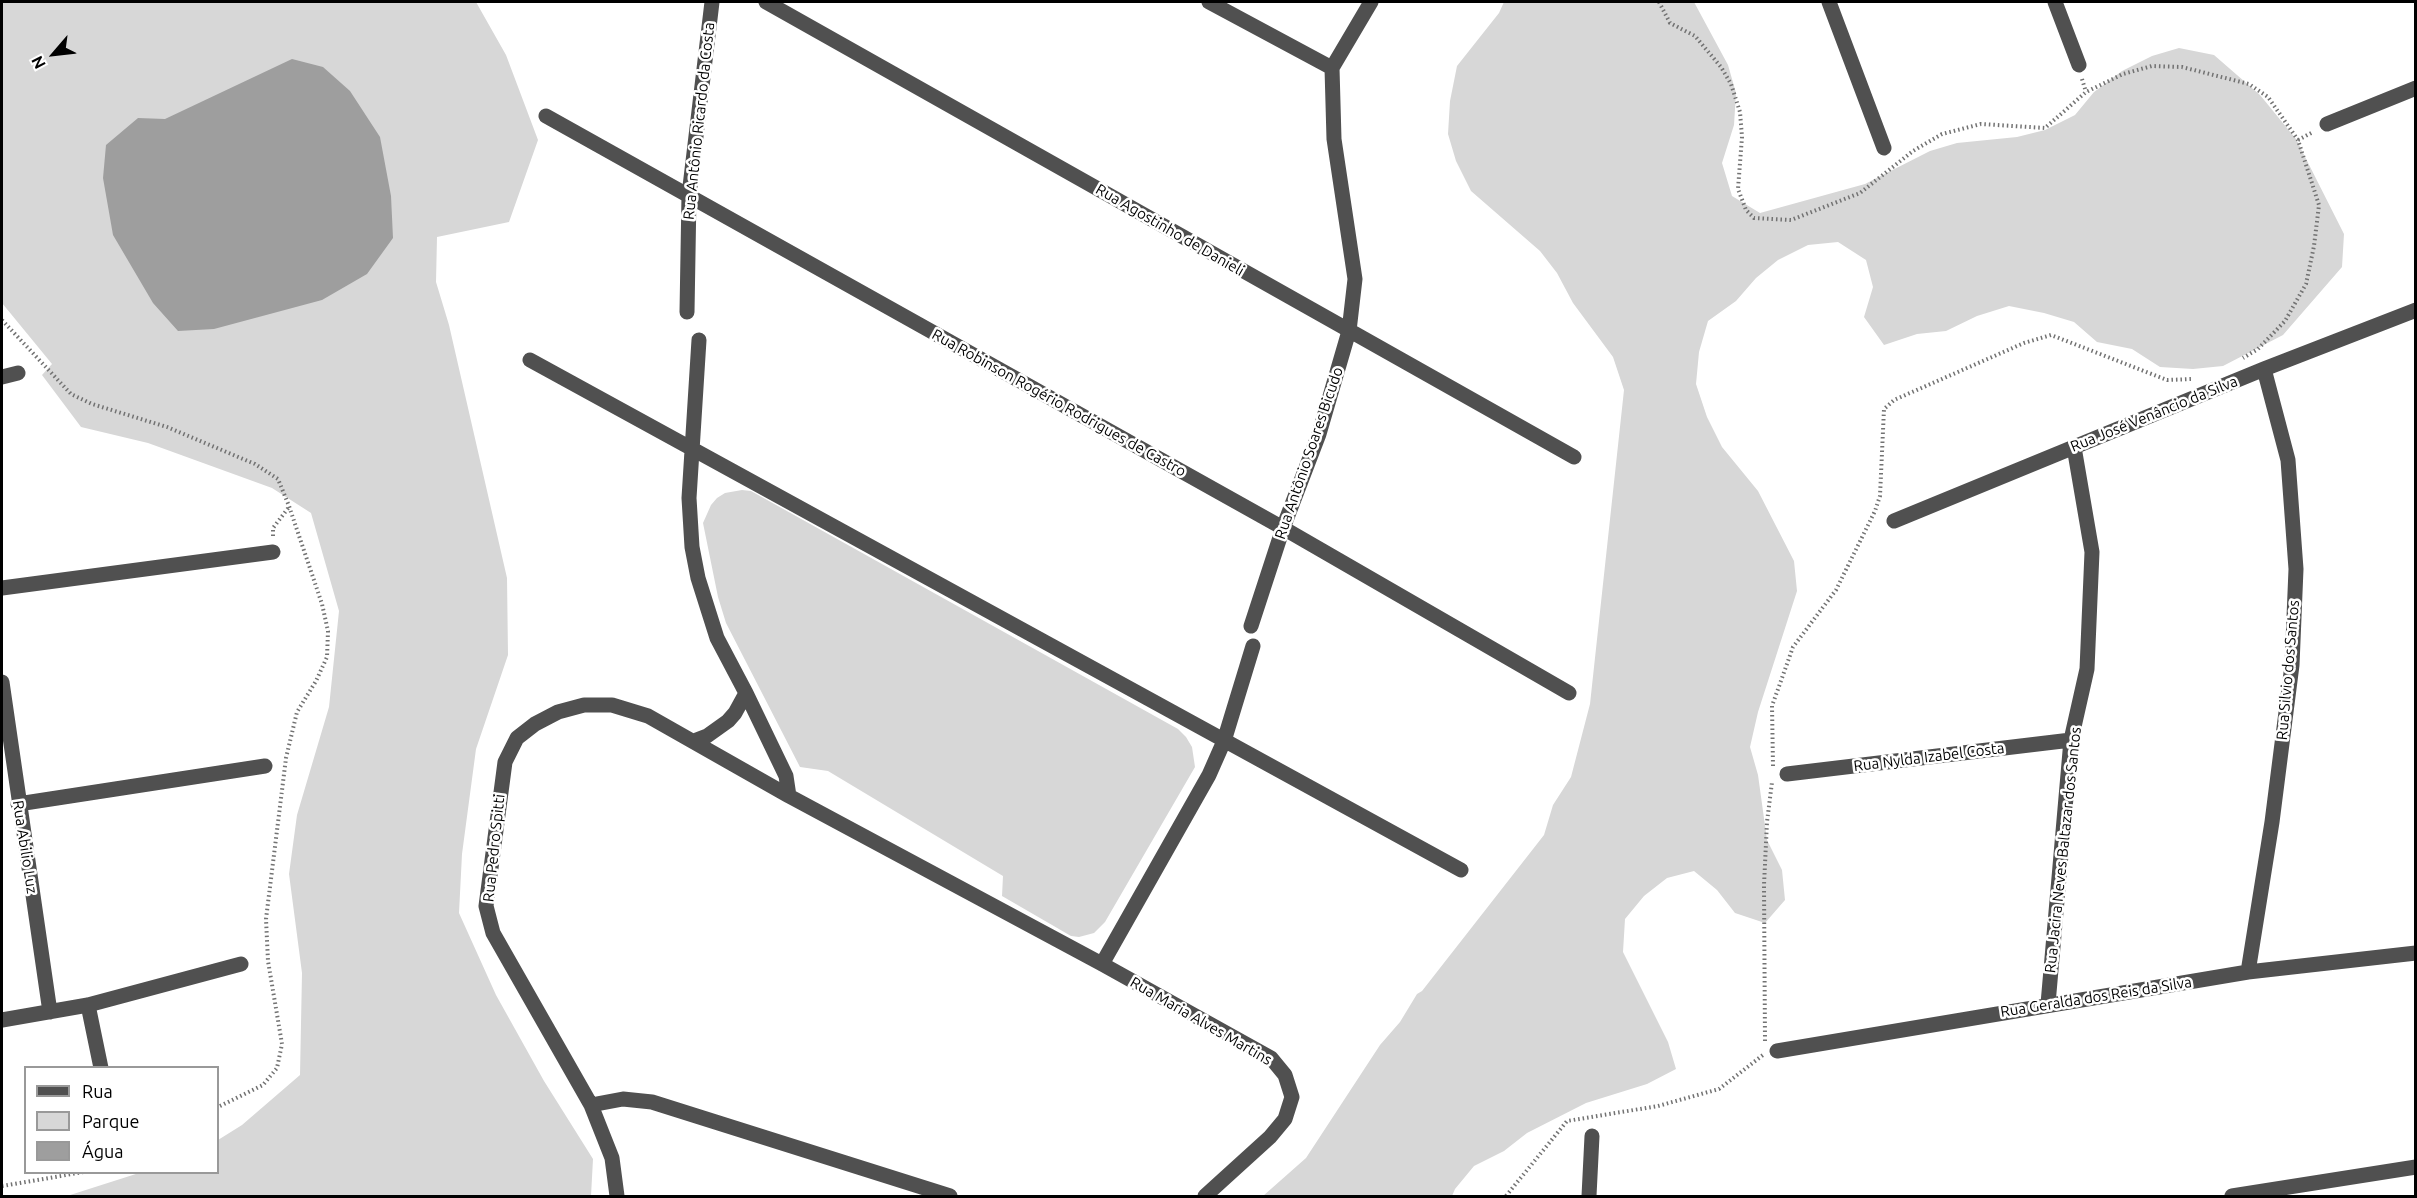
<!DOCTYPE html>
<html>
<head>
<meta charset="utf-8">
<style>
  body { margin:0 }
  #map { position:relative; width:2417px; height:1198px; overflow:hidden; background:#fff; font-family:Ubuntu,sans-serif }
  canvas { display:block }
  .frame { position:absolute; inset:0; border:3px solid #000; pointer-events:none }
  .legend { position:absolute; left:24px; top:1066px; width:195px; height:108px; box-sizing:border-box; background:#fff; border:2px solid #999; margin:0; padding:8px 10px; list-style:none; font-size:18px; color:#000 }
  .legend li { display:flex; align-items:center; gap:12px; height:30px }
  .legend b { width:30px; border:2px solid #999 }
  .north { position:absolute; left:24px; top:24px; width:60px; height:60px; -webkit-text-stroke:4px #fff; paint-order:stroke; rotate:242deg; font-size:16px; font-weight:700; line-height:24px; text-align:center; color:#000 }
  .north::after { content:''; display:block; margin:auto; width:21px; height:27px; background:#000; clip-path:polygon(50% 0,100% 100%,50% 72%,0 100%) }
</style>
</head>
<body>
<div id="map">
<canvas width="2417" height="1198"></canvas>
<div class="frame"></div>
<ul class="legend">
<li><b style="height:8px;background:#505050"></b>Rua</li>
<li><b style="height:16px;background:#d7d7d7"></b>Parque</li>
<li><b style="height:16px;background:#9e9e9e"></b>Água</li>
</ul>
<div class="north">N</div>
</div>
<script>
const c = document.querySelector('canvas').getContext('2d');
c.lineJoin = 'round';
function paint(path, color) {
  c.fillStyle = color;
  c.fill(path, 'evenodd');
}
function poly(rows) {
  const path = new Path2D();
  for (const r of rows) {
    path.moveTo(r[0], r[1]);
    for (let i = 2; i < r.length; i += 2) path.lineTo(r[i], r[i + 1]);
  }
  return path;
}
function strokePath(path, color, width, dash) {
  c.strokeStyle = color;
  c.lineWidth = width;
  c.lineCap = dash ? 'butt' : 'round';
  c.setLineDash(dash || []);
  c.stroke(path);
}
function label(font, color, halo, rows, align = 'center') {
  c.font = font + ' Ubuntu,sans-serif';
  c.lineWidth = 5;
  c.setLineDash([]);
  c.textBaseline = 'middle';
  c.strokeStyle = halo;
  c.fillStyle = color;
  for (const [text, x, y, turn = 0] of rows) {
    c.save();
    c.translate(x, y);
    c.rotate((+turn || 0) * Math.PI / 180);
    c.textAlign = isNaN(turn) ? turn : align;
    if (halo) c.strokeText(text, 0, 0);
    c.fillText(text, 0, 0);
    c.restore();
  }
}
paint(poly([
  [2,2,476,2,506,55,538,140,509,222,437,237,436,282,449,325,507,578,508,655,476,749,462,854,459,913,496,995,544,1081,593,1159,591,1196,67,1196,139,1173,218,1172,218,1140,242,1125,300,1075,302,973,289,874,297,815,329,707,339,611,311,513,272,488,148,443,81,427,42,375,52,364,2,303],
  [1504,2,1694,2,1728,65,1736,93,1734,125,1722,163,1732,196,1760,213,1865,184,1930,151,1957,143,2017,137,2045,130,2075,115,2094,92,2122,71,2152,56,2179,48,2214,55,2260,95,2296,139,2344,234,2342,267,2283,335,2223,366,2193,369,2160,367,2132,349,2097,342,2074,322,2044,313,2009,306,1977,316,1946,331,1917,334,1884,345,1864,317,1873,287,1866,260,1838,242,1808,245,1778,260,1756,278,1736,301,1708,321,1699,352,1696,384,1707,417,1722,447,1758,491,1794,561,1797,591,1758,712,1750,747,1758,775,1767,840,1782,870,1785,900,1765,923,1735,913,1717,890,1694,871,1667,878,1644,896,1625,919,1623,952,1668,1042,1676,1069,1647,1084,1586,1103,1527,1133,1504,1151,1474,1166,1455,1189,1452,1196,1263,1196,1306,1158,1380,1045,1400,1022,1417,994,1422,991,1544,835,1553,805,1571,777,1590,704,1624,390,1613,357,1573,303,1557,273,1540,251,1471,191,1456,161,1448,134,1450,101,1457,66,1499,13],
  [742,490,751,491,1178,729,1186,737,1192,747,1195,767,1105,922,1094,933,1079,937,1071,936,1002,896,1003,876,828,771,800,767,726,623,718,597,703,523,711,505,717,498,725,493]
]), '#d7d7d7');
paint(poly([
  [292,59,323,67,350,91,380,137,391,196,393,238,367,274,322,300,214,329,178,331,153,303,113,235,103,178,106,145,138,118,165,119]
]), '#9e9e9e');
strokePath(poly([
  [1659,2,1670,23,1695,36,1721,67,1731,84,1740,112,1742,137,1738,189,1746,210,1754,218,1791,220,1860,193,1913,151,1942,134,1981,124,2045,128,2086,92,2123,74,2152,66,2182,67,2249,84,2268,97,2298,140,2319,205,2314,246,2306,284,2285,321,2258,349,2243,358],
  [2082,79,2086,92],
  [2298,140,2313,132],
  [2,320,71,394,92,404,167,427,255,464,278,479,289,506,322,604,328,631,327,657,316,681,297,712,286,758,266,919,268,961,282,1044,277,1068,263,1085,218,1107],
  [273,536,273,528,289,507],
  [1773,766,1772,706,1793,647,1836,590,1875,511,1880,496,1884,409,1894,400,2024,343,2051,335,2167,380,2192,379],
  [1765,1041,1764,885,1767,822,1772,782],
  [2,1186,84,1172],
  [1506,1196,1567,1121,1658,1106,1719,1089,1763,1055]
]), '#727272', 4, [1.5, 3]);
strokePath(poly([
  [766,2,1574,457],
  [1209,2,1332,68],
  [1829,2,1884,148],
  [2055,2,2079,65],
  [546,116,1283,528,1569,693],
  [2327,124,2416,88],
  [687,312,689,195,712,2],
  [699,340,689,498,692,547,698,578,717,638,746,693,786,776,789,796],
  [530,360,1461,870],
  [2,377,18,373],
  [1894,521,2264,369,2416,310],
  [2,588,273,552],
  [1251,626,1283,528,1319,434,1349,331,1355,279,1334,139,1332,68,1371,2],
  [2,682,50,1012],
  [694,741,707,736,728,721,735,713,746,693],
  [1787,774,2071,740],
  [18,804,265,766],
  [1102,964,1209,775,1224,741,1253,646],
  [2248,972,2272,822,2292,665,2296,569,2288,460,2264,369],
  [2048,1004,2071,740,2087,669,2092,552,2074,447],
  [88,1005,101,1068],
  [2,1020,88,1005,241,964],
  [1777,1051,2248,972,2416,953],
  [591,1105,623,1099,652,1102,950,1196],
  [617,1196,612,1158,591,1105,493,933,486,906,505,762,517,738,535,724,558,712,584,705,612,705,648,716,789,796,1102,964,1271,1058,1285,1075,1292,1097,1285,1119,1270,1137,1205,1196],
  [1589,1196,1592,1136],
  [2232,1196,2416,1167]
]), '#505050', 15);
label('15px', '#000', '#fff', [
  ["Rua Antônio Ricardo da Costa",699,121,-84],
  ["Rua Agostinho de Danieli",1170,230,30],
  ["Rua Robinson Rogério Rodrigues de Castro",1059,403,29],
  ["Rua José Venâncio da Silva",2154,414,-22],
  ["Rua Antônio Soares Bicudo",1309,453,-71],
  ["Rua Silvio dos Santos",2288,670,-85],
  ["Rua Nylda Izabel Costa",1929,757,-7],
  ["Rua Abilio Luz",25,847,81],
  ["Rua Pedro Spitti",494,848,-84],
  ["Rua Jacira Neves Baltazar dos Santos",2063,850,-84],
  ["Rua Geralda dos Reis da Silva",2096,997,-9],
  ["Rua Maria Alves Martins",1201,1021,30]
]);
</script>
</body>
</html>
